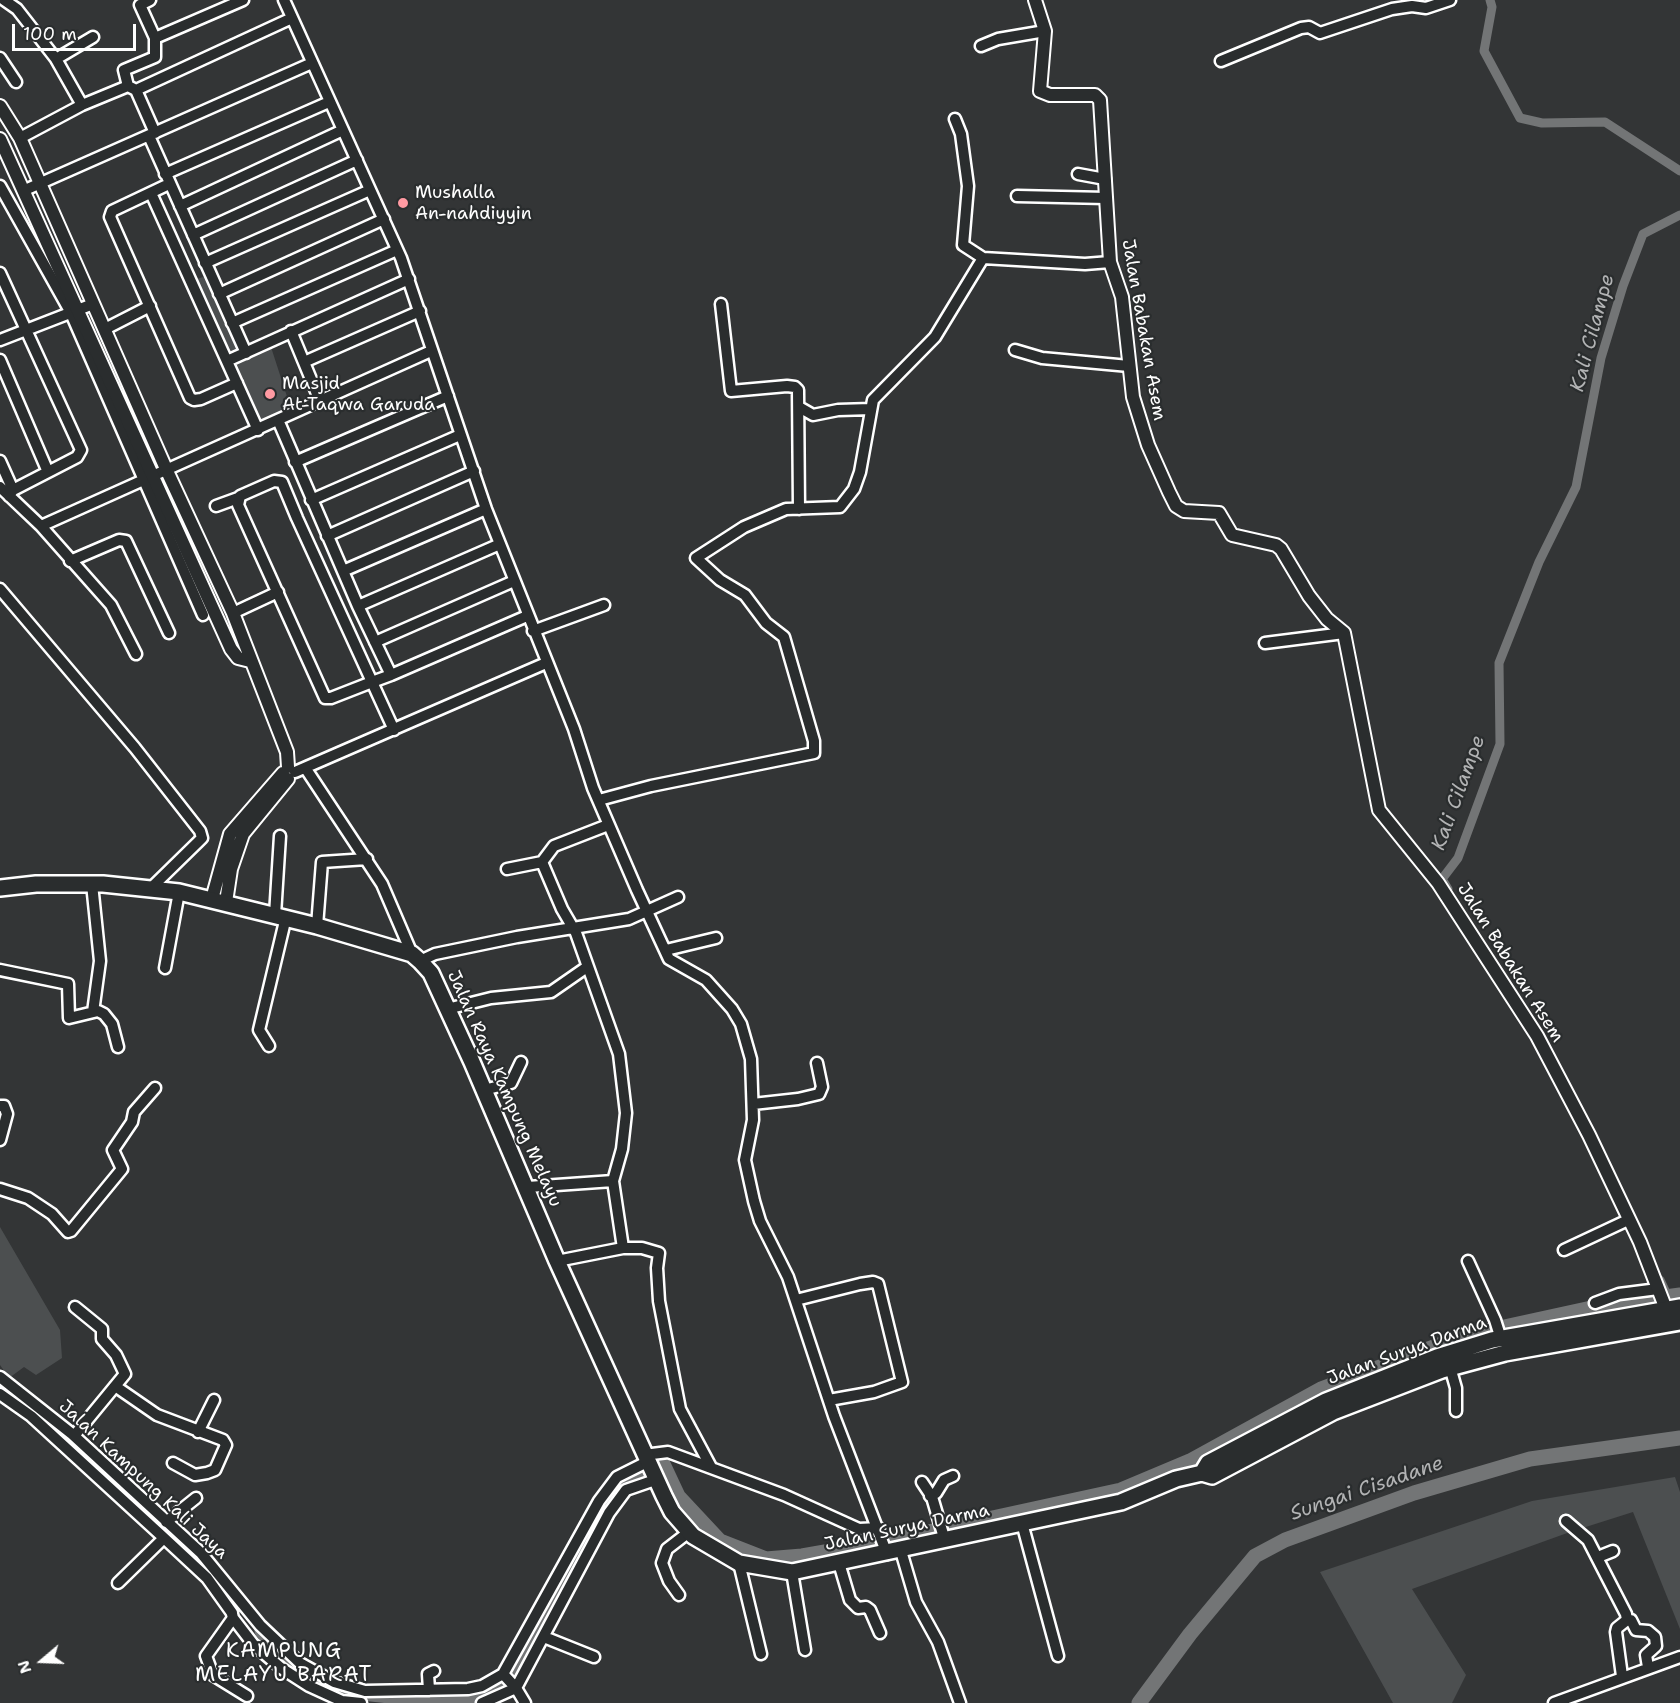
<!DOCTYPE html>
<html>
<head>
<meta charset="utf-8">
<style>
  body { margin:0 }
  #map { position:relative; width:1680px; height:1703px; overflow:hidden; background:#333536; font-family:"Shantell Sans",sans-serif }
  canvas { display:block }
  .north { position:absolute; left:12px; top:1631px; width:60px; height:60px; -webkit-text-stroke:4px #2a2d2e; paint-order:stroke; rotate:251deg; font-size:16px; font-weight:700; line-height:24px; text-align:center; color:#fff }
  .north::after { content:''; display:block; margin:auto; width:21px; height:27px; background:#fff; clip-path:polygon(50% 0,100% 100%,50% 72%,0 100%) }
  .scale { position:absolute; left:12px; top:24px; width:124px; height:27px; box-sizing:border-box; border:3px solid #fff; border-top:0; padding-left:8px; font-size:18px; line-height:21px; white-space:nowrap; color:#fff; -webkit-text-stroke:4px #2a2d2e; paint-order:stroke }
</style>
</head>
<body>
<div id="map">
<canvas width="1680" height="1703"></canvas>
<div class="north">N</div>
<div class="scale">100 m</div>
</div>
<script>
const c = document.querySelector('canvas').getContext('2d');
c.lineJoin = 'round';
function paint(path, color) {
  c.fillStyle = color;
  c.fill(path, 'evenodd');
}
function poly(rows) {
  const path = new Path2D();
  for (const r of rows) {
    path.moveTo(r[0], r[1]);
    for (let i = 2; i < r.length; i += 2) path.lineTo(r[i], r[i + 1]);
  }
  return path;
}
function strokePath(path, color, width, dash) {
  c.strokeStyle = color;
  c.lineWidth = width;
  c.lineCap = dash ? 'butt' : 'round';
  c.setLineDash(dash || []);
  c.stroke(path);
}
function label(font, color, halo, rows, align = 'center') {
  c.font = font + ' "Shantell Sans",sans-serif';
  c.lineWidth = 4.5;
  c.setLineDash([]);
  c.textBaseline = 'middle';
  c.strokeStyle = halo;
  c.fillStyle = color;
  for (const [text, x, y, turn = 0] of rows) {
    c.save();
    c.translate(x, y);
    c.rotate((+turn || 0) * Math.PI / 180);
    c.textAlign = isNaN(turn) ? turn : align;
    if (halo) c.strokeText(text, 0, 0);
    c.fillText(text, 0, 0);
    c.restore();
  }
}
paint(poly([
  [209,275,245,353,227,360,191,281],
  [270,344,292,412,259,426,230,362],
  [0,1227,60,1330,62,1358,36,1375,24,1367,9,1378,0,1365],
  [1675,1477,1680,1492,1680,1629,1633,1512,1570,1532,1412,1589,1466,1675,1452,1703,1393,1703,1320,1572,1532,1501]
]), '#4c4f50');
strokePath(poly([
  [1490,0,1492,7,1484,51,1520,118,1542,123,1605,122,1680,171],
  [1448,889,1442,879,1458,858,1500,744,1499,663,1539,562,1576,487,1601,358,1623,286,1643,234,1680,215],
  [1660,1280,1668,1297]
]), '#737576', 9);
strokePath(poly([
  [181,1539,215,1577],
  [262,1631,282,1656,335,1690,407,1698,496,1696,515,1677,602,1505,629,1477,663,1464,678,1496,720,1541,766,1559,802,1556,882,1542,1121,1490,1190,1461,1321,1389,1463,1336,1605,1305,1680,1295],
  [1139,1703,1190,1634,1255,1556,1285,1540,1414,1493,1530,1459,1680,1438]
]), '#737576', 15);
const minor = poly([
  [4,0,17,9,56,59,82,105,20,138],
  [150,0,140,5,155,38,243,0],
  [284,0,401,258,486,509,574,729,593,788,637,890,669,959,706,980,732,1009,741,1024,751,1059,753,1120,745,1160,754,1201,760,1221,788,1277,834,1416,887,1554],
  [981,46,998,39,1045,31],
  [0,58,16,82],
  [56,59,93,37],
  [1221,61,1301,28,1309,27,1320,33,1392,9,1412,6,1426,8,1450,0],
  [128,86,124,70,155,57,155,38],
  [136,90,292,18],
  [82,105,128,86,136,90,155,133],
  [955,119,961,134,968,186,963,245,983,258],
  [149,136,246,353],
  [165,174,329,102],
  [1078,174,1105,179],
  [169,184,112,211,110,217,190,398,194,400,201,399,237,383],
  [0,186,70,311,203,615],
  [25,190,312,63],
  [151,193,258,430],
  [1017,196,1106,198],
  [180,206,343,130],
  [193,235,357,160],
  [205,263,370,190],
  [0,273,81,450,77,457,13,490],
  [219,294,384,219],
  [721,304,731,391,787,386,795,387,798,390,799,509],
  [232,323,397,250],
  [105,329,150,306],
  [291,331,320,401],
  [0,340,93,304],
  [1015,350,1042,358,1129,366],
  [0,360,48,472],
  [227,361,409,279],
  [304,362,420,311],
  [799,407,813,415,838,410,871,409],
  [278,420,358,606,391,675],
  [0,461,13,490,9,496],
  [295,462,448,396],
  [0,487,41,526,111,605,136,654],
  [311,500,460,435],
  [216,506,238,498],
  [41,526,431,351],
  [327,536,474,471],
  [70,561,119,540,126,541,169,633],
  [343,571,486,509],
  [0,589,135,748,200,831,202,838,198,842,151,888],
  [358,606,500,544],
  [233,613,278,592],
  [533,631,604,605],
  [375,642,514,581],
  [1265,643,1344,633],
  [394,730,372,682,297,518,282,482,274,481,240,496,238,505,325,698,331,698,372,682,391,675,527,616],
  [306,769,382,884,412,954],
  [295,772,546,663],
  [599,800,651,786,814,753,814,741,784,637,766,623,745,595,720,580,696,558,744,527,786,509,840,507,854,489,860,472,873,400,935,337,983,258,1085,264,1110,262],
  [542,862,554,846,608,825],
  [507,869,542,862,562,909,576,933,619,1054,626,1113,622,1149,613,1181,623,1248],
  [92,884,100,961,93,1012],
  [275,915,280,836],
  [317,926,322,862,367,859],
  [666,950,716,938],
  [420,961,435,954,517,937,629,919,678,897],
  [165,968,179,892],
  [0,970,68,984,69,1018,98,1011,104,1014,112,1024,118,1047],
  [447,1009,491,998,551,992,587,967],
  [269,1046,259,1030,286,917],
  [484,1090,511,1083,521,1062],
  [753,1104,798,1099,819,1094,822,1087,817,1063],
  [0,1106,4,1106,7,1114,0,1140],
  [528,1187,613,1181],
  [0,1189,28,1198,52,1214,68,1232,71,1231,122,1169,113,1150,132,1122,134,1112,155,1088],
  [1564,1250,1628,1220],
  [557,1261,623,1248,642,1248,659,1253,657,1268,659,1301,680,1409,711,1467],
  [1468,1261,1495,1320,1501,1339],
  [796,1300,860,1284,873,1282,878,1284,902,1382,874,1392,829,1400],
  [1595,1303,1619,1294,1658,1289],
  [1450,1367,1456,1388,1456,1411],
  [0,1377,72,1434,201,1553,260,1625,300,1663,334,1682,365,1691,468,1689,482,1686,503,1674,599,1501,617,1477,647,1462],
  [115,1386,157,1415,223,1440,226,1445,215,1470,207,1473,195,1475,173,1463],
  [0,1394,31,1416,164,1538,207,1578,232,1613],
  [198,1432,214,1400],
  [74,1436,125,1374,116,1355,102,1339,102,1329,75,1307],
  [644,1455,668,1452,784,1495,859,1529,879,1528],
  [922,1482,932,1497,945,1541],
  [930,1496,936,1493,944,1480,953,1476],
  [1566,1521,1588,1540,1626,1614,1627,1620,1617,1628,1616,1632,1622,1676],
  [166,1522,196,1498],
  [1022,1523,1058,1656],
  [901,1551,916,1602,938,1642,960,1703],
  [1598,1557,1613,1551],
  [739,1563,761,1654],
  [839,1563,850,1600,858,1608,866,1607,870,1610,880,1633],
  [792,1572,805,1650],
  [118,1583,164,1538],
  [679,1595,669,1581,662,1563,667,1549,689,1532],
  [232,1614,233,1618,206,1656,213,1675,247,1696],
  [233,1618,253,1644,281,1668,309,1686,342,1701,361,1703],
  [1627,1620,1631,1620,1636,1630,1648,1631,1655,1637,1656,1646,1646,1655,1648,1667],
  [544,1637,594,1657],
  [429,1690,428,1674,434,1671],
  [482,1703,516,1688,503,1674],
  [525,1703,516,1688,609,1513,626,1490,655,1480],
  [1554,1703,1680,1657]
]);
const tertiary = poly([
  [1035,0,1045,31,1040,91,1050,95,1095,95,1100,100,1110,262,1122,297,1133,397,1148,445,1169,492,1176,506,1184,511,1219,513,1232,535,1276,545,1281,549,1309,596,1327,619,1344,633,1379,810,1438,883,1537,1036,1589,1135,1640,1242,1664,1304,1667,1317],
  [0,106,20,138,167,471,233,613,287,752,288,767],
  [0,139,231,649,238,658,250,661],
  [212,899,230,834,283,773],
  [226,902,231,869,243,834,288,779]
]);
const primary = poly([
  [0,888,36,884,103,884,179,892,317,926,412,954,420,961,431,973,472,1062,557,1261,664,1496,672,1512,693,1536,739,1563,792,1572,1121,1502,1176,1479,1202,1473,1212,1476,1333,1412,1442,1370,1505,1353,1680,1322],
  [1202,1473,1208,1463,1326,1401,1437,1357,1492,1340,1680,1307]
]);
strokePath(minor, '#fff', 15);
strokePath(tertiary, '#fff', 16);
strokePath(primary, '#fff', 20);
strokePath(minor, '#2a2d2e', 10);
strokePath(tertiary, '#2a2d2e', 12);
strokePath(primary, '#2a2d2e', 15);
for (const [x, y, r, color] of [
  [403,203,6,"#ff9aa2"],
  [270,394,6,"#ff9aa2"]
]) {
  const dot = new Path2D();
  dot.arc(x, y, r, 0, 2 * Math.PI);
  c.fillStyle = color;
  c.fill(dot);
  strokePath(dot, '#2a2d2e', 2);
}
label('18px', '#fff', '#2a2d2e', [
  ["Mushalla",415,193],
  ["An-nahdiyyin",415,214],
  ["Masjid",282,384],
  ["At-Taqwa Garuda",282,405]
], 'left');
label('18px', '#fff', '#2a2d2e', [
  ["Jalan Babakan Asem",1143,330,80],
  ["Jalan Babakan Asem",1510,963,58],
  ["Jalan Raya Kampung Melayu",504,1089,66],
  ["Jalan Surya Darma",1407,1351,-20],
  ["Jalan Kampung Kali Jaya",143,1480,43],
  ["Jalan Surya Darma",907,1528,-12]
]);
label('italic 20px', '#b2b3b4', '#2a2d2e', [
  ["Kali Cilampe",1593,333,-75],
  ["Kali Cilampe",1459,793,-70],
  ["Sungai Cisadane",1367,1489,-19]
]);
c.letterSpacing = '1.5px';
label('21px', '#fff', '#2a2d2e', [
  ["KAMPUNG",284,1652],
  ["MELAYU BARAT",284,1676]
]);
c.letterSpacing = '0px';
</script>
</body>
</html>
